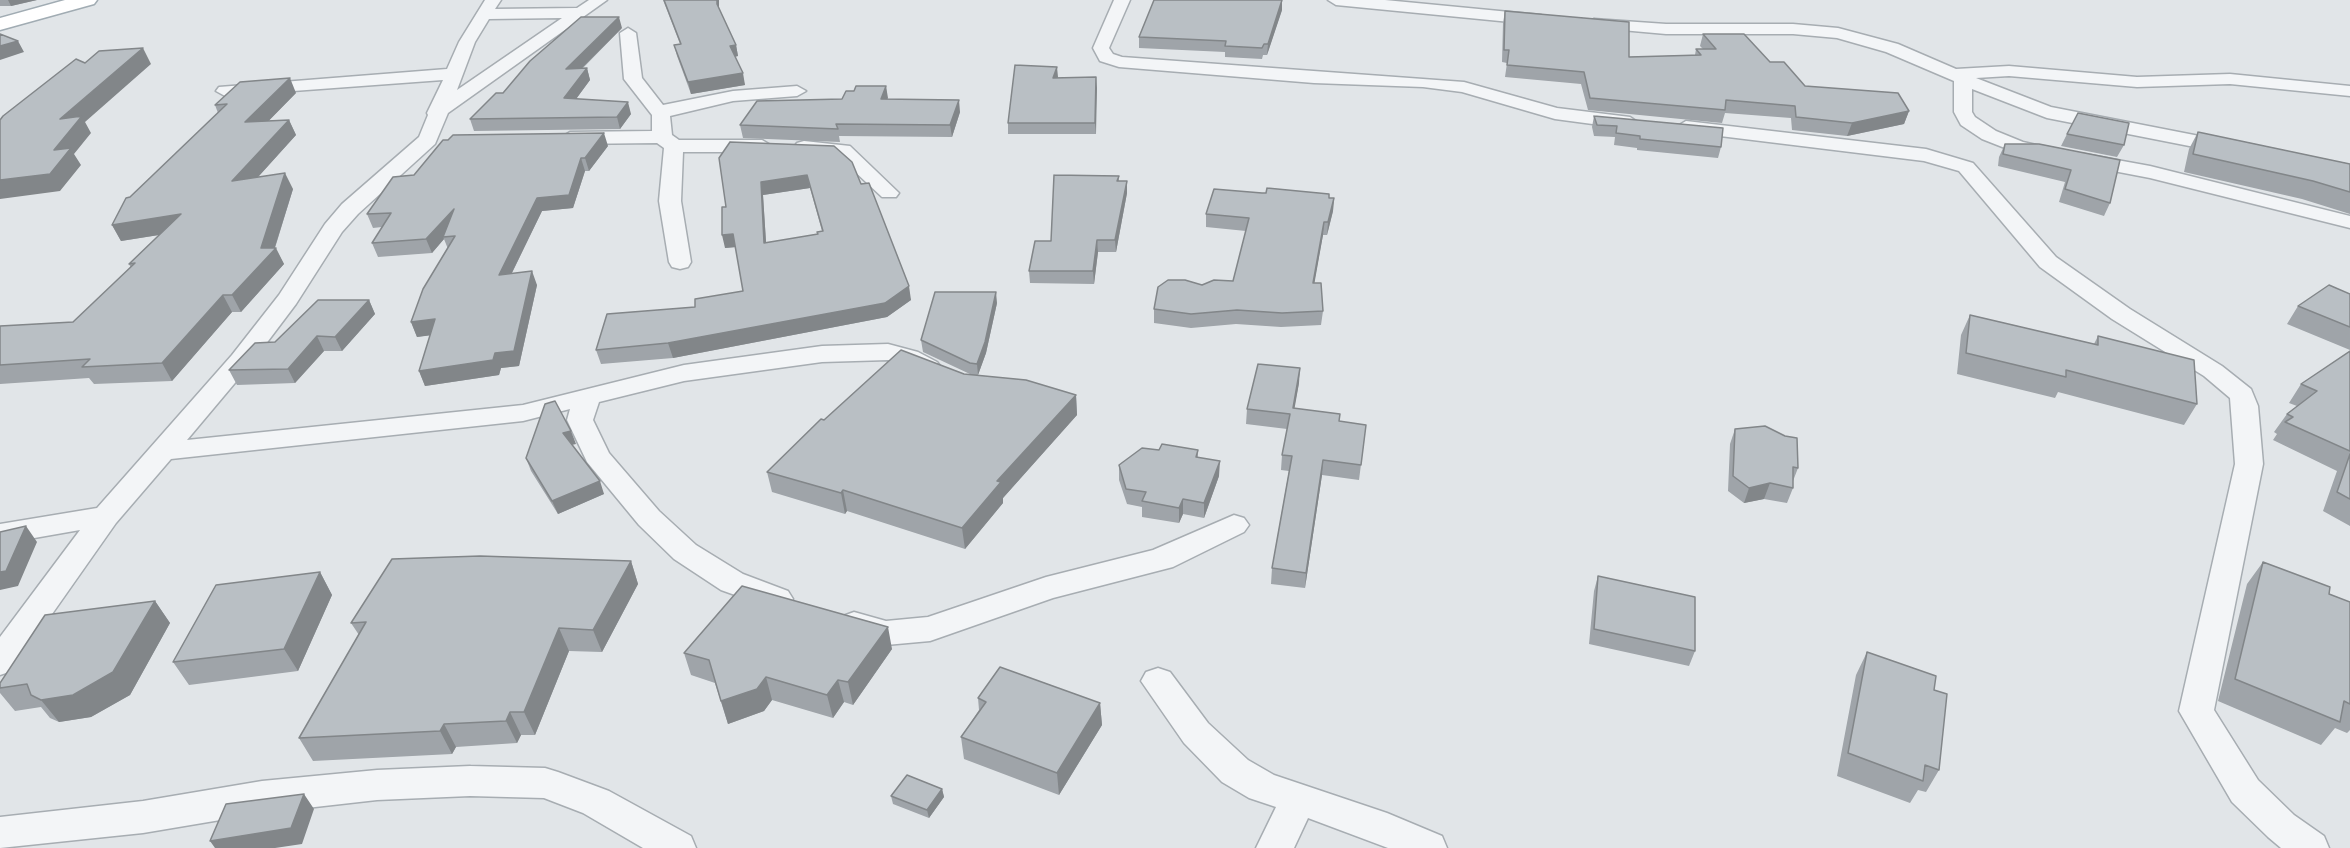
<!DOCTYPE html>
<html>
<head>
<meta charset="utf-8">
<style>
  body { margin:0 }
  canvas { display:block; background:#e1e5e8 }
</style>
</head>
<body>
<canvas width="2350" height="848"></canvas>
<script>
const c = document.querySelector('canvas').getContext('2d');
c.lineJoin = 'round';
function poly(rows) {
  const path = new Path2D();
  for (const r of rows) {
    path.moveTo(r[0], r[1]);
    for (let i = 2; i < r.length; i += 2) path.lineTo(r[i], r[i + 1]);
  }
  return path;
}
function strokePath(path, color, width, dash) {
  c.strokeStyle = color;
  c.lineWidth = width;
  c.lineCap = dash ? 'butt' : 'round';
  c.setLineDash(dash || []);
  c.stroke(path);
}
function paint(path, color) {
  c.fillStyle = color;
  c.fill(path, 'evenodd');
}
const minor = poly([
  [485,0,501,0,495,9,577,8,589,0,607,0,448,113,435,144,358,214,342,232,296,304,250,365,187,440,523,405,684,365,822,346,888,344,918,352,937,362,941,367,937,372,928,375,888,360,822,362,684,381,599,402,593,420,609,453,659,511,696,545,743,574,788,591,793,599,788,607,777,610,721,590,674,559,639,525,587,462,567,420,570,409,523,421,171,459,116,523,12,671,0,675,0,637,80,530,0,544,0,524,97,508,232,355,279,295,325,224,342,204,419,137,428,115,427,113,443,80,225,96,216,91,219,87,447,69,459,42,485,0],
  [562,18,457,90,475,42,489,19,562,18],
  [1114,0,1130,0,1109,48,1113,54,1122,57,1464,82,1557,108,1630,117,1639,123,1630,129,1555,119,1462,92,1423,87,1314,83,1119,67,1100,61,1093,48,1114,0],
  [1328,0,1385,0,1541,15,1549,20,1541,25,1336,5,1328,0],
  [1594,19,1666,24,1793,24,1838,28,1898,44,1956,69,2009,66,2137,77,2230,74,2350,86,2350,96,2230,84,2137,87,2009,76,1976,78,2051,107,2230,142,2240,148,2230,154,2047,118,1972,89,1972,112,1975,117,1996,131,2023,142,2054,149,2057,153,2054,157,2047,159,2010,150,1982,139,1961,125,1954,112,1954,81,1886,52,1837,38,1793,34,1666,34,1588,27,1586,24,1594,19],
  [628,28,636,33,642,78,663,105,733,91,797,86,806,91,797,96,733,101,670,116,672,135,679,140,762,140,772,146,762,152,683,152,681,201,691,262,688,267,680,269,672,267,669,262,659,201,664,148,657,143,570,144,560,138,570,132,652,131,652,115,624,79,620,33,628,28],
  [1686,121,1926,149,1973,163,2056,257,2130,309,2222,366,2251,389,2258,406,2263,464,2214,710,2258,780,2294,815,2324,836,2329,848,2281,848,2268,837,2232,802,2179,711,2235,464,2230,398,2204,376,2112,319,2040,267,1959,171,1924,161,1679,131,1676,127,1686,121],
  [804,141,850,146,899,193,896,197,882,197,837,155,797,151,794,147,797,143,804,141],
  [2084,154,2150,166,2350,216,2350,228,2150,178,2077,164,2074,160,2077,156,2084,154],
  [1234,515,1244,518,1249,525,1244,532,1173,567,1053,598,930,641,886,645,843,632,838,624,843,616,854,612,886,621,928,617,1046,577,1153,550,1234,515],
  [1158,668,1170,672,1208,723,1248,760,1274,775,1387,813,1442,836,1447,848,1388,848,1308,818,1294,848,1256,848,1276,807,1249,798,1222,782,1184,743,1141,681,1146,672,1158,668],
  [470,766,545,768,558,772,609,791,691,836,696,848,643,848,583,813,544,798,470,796,377,800,262,813,143,833,0,848,0,817,143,801,262,781,377,770,470,766]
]);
const primary = poly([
  [65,0,97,0,94,4,0,30,0,18,65,0]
]);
strokePath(minor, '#a7adb2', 3);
strokePath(primary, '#a1acb3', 3);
paint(minor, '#f3f5f7');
paint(primary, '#fff');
paint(poly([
  [0,0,37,0,11,6,0,6],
  [663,0,719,0,719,9,736,45,738,56,735,57,745,85,691,94,677,56,674,45,680,44],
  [1282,10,1267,55,1263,55,1262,59,1225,57,1225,52,1139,48,1139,37],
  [1505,11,1629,57,1695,55,1696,49,1703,49,1700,46,1703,34,1770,62,1805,86,1909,111,1904,124,1847,136,1792,130,1791,118,1725,113,1722,123,1588,110,1581,84,1505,77,1507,63,1502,62,1503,23],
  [622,28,582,69,587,68,590,80,576,99,631,114,620,129,474,131,470,119,503,93],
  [1058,77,1057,78,1096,77,1096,134,1008,134,1008,123],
  [886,86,887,100,960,112,952,137,839,136,840,142,743,138,740,125,842,99,854,91],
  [296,93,268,121,289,120,296,135,258,177,293,189,275,248,284,264,241,312,232,312,172,381,94,384,89,378,0,384,0,326,73,322,131,268,129,264,159,235,121,241,112,225,130,197,218,113,215,105],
  [1594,116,1721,147,1718,158,1637,150,1637,148,1614,145,1615,137,1594,136,1592,127],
  [2198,132,2350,164,2350,214,2302,199,2184,172,2189,149],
  [2067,134,2124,145,2117,157,2061,146],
  [2005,144,2120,160,2110,203,2104,216,2059,202,2065,182,1998,166,1999,157],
  [608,146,589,171,585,171,573,208,542,211,512,273,537,285,519,366,501,368,499,375,425,386,419,371,430,335,417,337,411,322,448,249,444,239,432,253,378,257,372,243,382,227,373,228,367,214,414,175],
  [834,146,911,300,887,317,673,358,601,364,596,350,695,307,743,291,736,247,725,248,726,207],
  [810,188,822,231,818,234,766,243,763,195],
  [1119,176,1119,181,1127,193,1116,252,1098,252,1094,284,1030,283,1029,271,1051,241],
  [1329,198,1334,198,1333,211,1327,235,1323,235,1314,283,1323,311,1321,325,1281,327,1236,324,1191,328,1154,323,1154,309,1202,285,1233,281,1246,231,1206,227,1206,214],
  [2350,294,2350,350,2287,324,2298,306],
  [369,300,375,314,342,351,324,351,295,383,237,385,229,370,275,342],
  [997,303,986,353,978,375,972,375,923,352,921,340],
  [1970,315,2094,344,2098,336,2197,404,2184,425,2058,392,2055,398,1957,374,1961,335],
  [2350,351,2350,526,2323,511,2337,471,2273,440,2277,434,2274,432,2287,414,2297,406,2289,403,2301,384],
  [964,374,1076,395,1077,415,1003,498,1003,503,965,549,847,511,845,514,772,492,767,472,824,420],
  [1299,383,1294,408,1339,422,1366,425,1359,480,1322,475,1305,588,1271,584,1272,568,1289,471,1281,470,1282,455,1287,429,1246,424,1247,409],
  [1735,429,1798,468,1793,481,1793,488,1787,503,1764,499,1744,503,1728,491,1730,444],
  [576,444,572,445,604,494,558,514,531,471,526,458],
  [1159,450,1198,450,1198,458,1219,476,1204,518,1183,514,1179,523,1142,517,1142,507,1127,504,1119,480,1119,465],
  [631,561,638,584,602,652,569,651,535,735,521,735,517,743,456,747,452,754,313,761,299,738,359,635,351,623],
  [2263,562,2329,594,2350,602,2350,730,2347,733,2335,728,2321,745,2218,701,2247,584],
  [320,572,332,595,298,671,189,685,173,662],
  [1598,576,1695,651,1689,666,1589,644,1594,591],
  [155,601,170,623,130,695,91,717,59,722,50,718,41,707,15,711,0,693,0,683],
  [892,649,853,705,844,702,833,718,772,700,764,711,728,724,715,683,691,675,684,653],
  [1867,652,1934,690,1939,770,1926,792,1918,790,1910,803,1837,776,1856,675],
  [978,698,1100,703,1102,725,1059,795,964,759,961,737,979,710],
  [942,789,944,797,929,818,893,804,891,796]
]), '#9fa4a9');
paint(poly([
  [8,0,37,0,11,6],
  [717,0,719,0,719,14,717,4],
  [1282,0,1282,10,1267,55,1268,44],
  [619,17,622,28,569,81,566,69],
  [18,41,24,52,0,60,0,46],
  [736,45,738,56,733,57,730,46],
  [143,48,151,64,85,122,91,133,74,154,81,165,60,191,0,199,0,180,60,119],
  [1057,67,1058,77,1054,89,1053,78],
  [587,68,590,80,568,110,564,98],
  [743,73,745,85,691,94,688,82],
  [1096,77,1097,88,1096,134,1095,123],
  [290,78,296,93,252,138,245,122],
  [886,86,888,98,882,112,881,99],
  [959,100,960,112,952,137,950,125],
  [628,102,631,114,620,129,617,117],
  [1909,111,1904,124,1847,136,1852,123],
  [289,120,296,135,240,197,232,181],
  [604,133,608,146,589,171,585,158],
  [581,158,585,171,573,208,542,211,504,289,499,275,537,198],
  [285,173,293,189,274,250,276,248,284,264,241,312,232,295,261,248],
  [807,175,810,188,763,195,767,257,764,243,761,182],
  [1127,181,1127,193,1116,252,1115,240],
  [1334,198,1333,211,1327,235,1328,222],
  [454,209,443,237,444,239,432,253,426,239],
  [181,214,190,230,121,241,112,225],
  [1324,222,1323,235,1312,297,1313,283],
  [733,234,736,247,725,248,722,235],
  [1097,240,1098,252,1094,284,1093,271],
  [532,271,537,285,519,366,501,368,499,375,425,386,419,371],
  [909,286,911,300,887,317,673,358,668,343],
  [996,292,997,303,986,353,978,375,977,364],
  [223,295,232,312,172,381,162,363],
  [369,300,375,314,342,351,335,337],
  [435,319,441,334,417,337,411,322],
  [317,336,324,351,295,383,288,369],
  [1300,368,1299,383,1292,423,1293,408],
  [1076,395,1077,415,1003,498,1003,503,965,549,962,528,997,481],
  [571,431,576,444,567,446,563,433],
  [1323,460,1322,475,1305,588,1306,573],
  [1220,461,1219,476,1204,518,1204,503],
  [600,481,604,494,558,514,552,501],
  [1770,483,1764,499,1744,503,1749,488],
  [843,490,847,511,845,514,841,493],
  [1183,499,1183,514,1179,523,1179,508],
  [26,526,37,542,18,586,0,590,0,572],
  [631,561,638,584,602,652,593,630],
  [320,572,332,595,298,671,284,649],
  [155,601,170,623,130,695,91,717,59,722,41,700],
  [888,627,892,649,853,705,848,682],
  [559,628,569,651,535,735,524,712],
  [766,677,772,700,764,711,728,724,721,701],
  [838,680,844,702,833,718,827,695],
  [1100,703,1102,725,1059,795,1057,773],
  [510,712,521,735,517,743,506,721],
  [444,724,456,747,452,754,440,731],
  [942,789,944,797,929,818,927,810],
  [304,794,314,809,302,844,275,848,215,848,210,841]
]), '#828689');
const building = poly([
  [664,0,717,0,717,4,736,45,730,46,743,73,688,82,674,45,681,44,664,0],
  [1154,0,1282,0,1268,44,1264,44,1262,48,1225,46,1226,41,1139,37,1154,0],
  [1505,11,1629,22,1629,57,1701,55,1696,49,1716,49,1703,34,1744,34,1770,62,1784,62,1805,86,1898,93,1909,111,1852,123,1796,117,1795,106,1726,100,1725,110,1590,98,1584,72,1507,65,1509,50,1504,50,1505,11],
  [581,17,619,17,566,69,587,68,564,98,628,102,617,117,470,119,496,93,503,93,530,61,581,17],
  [0,34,18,41,0,46,0,34],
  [143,48,60,119,82,116,54,150,71,148,50,174,0,180,0,120,3,116,76,59,85,63,99,51,143,48],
  [1015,65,1057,67,1053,78,1096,77,1095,123,1008,123,1015,65],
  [290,78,245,122,289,120,232,181,285,173,261,248,276,248,232,295,223,295,162,363,82,367,90,359,0,365,0,326,73,322,135,263,129,264,181,214,112,225,126,198,130,197,227,104,215,105,240,82,290,78],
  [856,86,886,86,881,99,959,100,950,125,836,124,838,129,740,125,757,101,842,99,846,91,854,91,856,86],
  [2078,113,2129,123,2124,145,2067,134,2078,113],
  [1594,116,1723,128,1721,147,1640,139,1640,136,1616,133,1617,126,1597,125,1594,116],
  [2198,132,2350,164,2350,192,2313,181,2193,154,2198,132],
  [604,133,585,158,581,158,569,195,537,198,499,275,532,271,514,351,495,353,493,360,419,371,435,319,411,322,423,289,455,236,443,237,454,209,426,239,372,243,391,213,367,214,393,177,414,175,443,140,448,140,453,135,604,133],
  [730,142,834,146,852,162,861,184,869,183,909,286,885,303,668,343,596,350,607,314,695,307,695,299,743,291,733,234,722,235,722,207,726,207,719,158,730,142],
  [807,175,823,231,817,232,818,234,764,243,761,182,807,175],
  [2005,144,2039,144,2120,160,2110,203,2065,189,2071,170,2003,154,2005,144],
  [1054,175,1119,176,1117,181,1127,181,1115,240,1097,240,1093,271,1029,271,1035,241,1051,241,1054,175],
  [1267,188,1329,194,1329,198,1334,198,1328,222,1324,222,1313,283,1321,283,1323,311,1282,313,1237,310,1191,314,1154,309,1158,287,1168,280,1185,280,1202,285,1214,280,1233,281,1249,218,1206,214,1214,189,1262,193,1266,193,1267,188],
  [2329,285,2350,294,2350,327,2298,306,2329,285],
  [935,292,996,292,985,342,977,364,970,363,921,340,935,292],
  [318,300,369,300,335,337,317,336,288,369,229,370,255,343,275,342,318,300],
  [1970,315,2098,345,2098,336,2194,360,2197,404,2066,370,2066,377,1966,353,1970,315],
  [901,350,964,374,1026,380,1076,395,997,481,1001,482,962,528,843,490,841,493,767,472,821,419,824,420,901,350],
  [2350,351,2350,451,2285,422,2293,417,2287,414,2317,391,2301,384,2350,351],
  [1258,364,1300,368,1293,408,1340,414,1339,421,1366,425,1361,465,1323,460,1306,573,1272,568,1292,456,1282,455,1290,414,1247,409,1258,364],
  [555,401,571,431,563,433,600,481,552,501,526,458,545,404,555,401],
  [1765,426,1785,436,1797,438,1798,468,1793,467,1793,488,1770,483,1749,488,1733,476,1735,429,1765,426],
  [1162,444,1198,450,1196,457,1220,461,1204,503,1183,499,1179,508,1142,501,1146,492,1126,489,1119,465,1142,448,1159,450,1162,444],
  [2350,454,2350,499,2337,492,2350,454],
  [26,526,6,571,0,572,0,532,26,526],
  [480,556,631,561,593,630,559,628,524,712,510,712,506,721,444,724,440,731,299,738,366,622,351,623,392,559,480,556],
  [2263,562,2330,587,2329,594,2350,602,2350,704,2344,701,2340,722,2235,679,2263,562],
  [320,572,284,649,173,662,216,585,320,572],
  [1598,576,1695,597,1695,651,1594,629,1598,576],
  [742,586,888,627,848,682,838,680,827,695,766,677,757,689,721,701,709,660,684,653,742,586],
  [155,601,113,672,73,695,41,700,31,695,27,684,0,688,0,683,45,615,155,601],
  [1867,652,1936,676,1934,690,1947,694,1939,770,1925,765,1923,781,1848,753,1867,652],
  [1000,667,1100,703,1057,773,961,737,986,702,978,698,1000,667],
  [907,775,942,789,927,810,891,796,907,775],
  [304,794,291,828,210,841,226,804,304,794]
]);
paint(building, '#b9bfc4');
strokePath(building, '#828689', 1.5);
</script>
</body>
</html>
